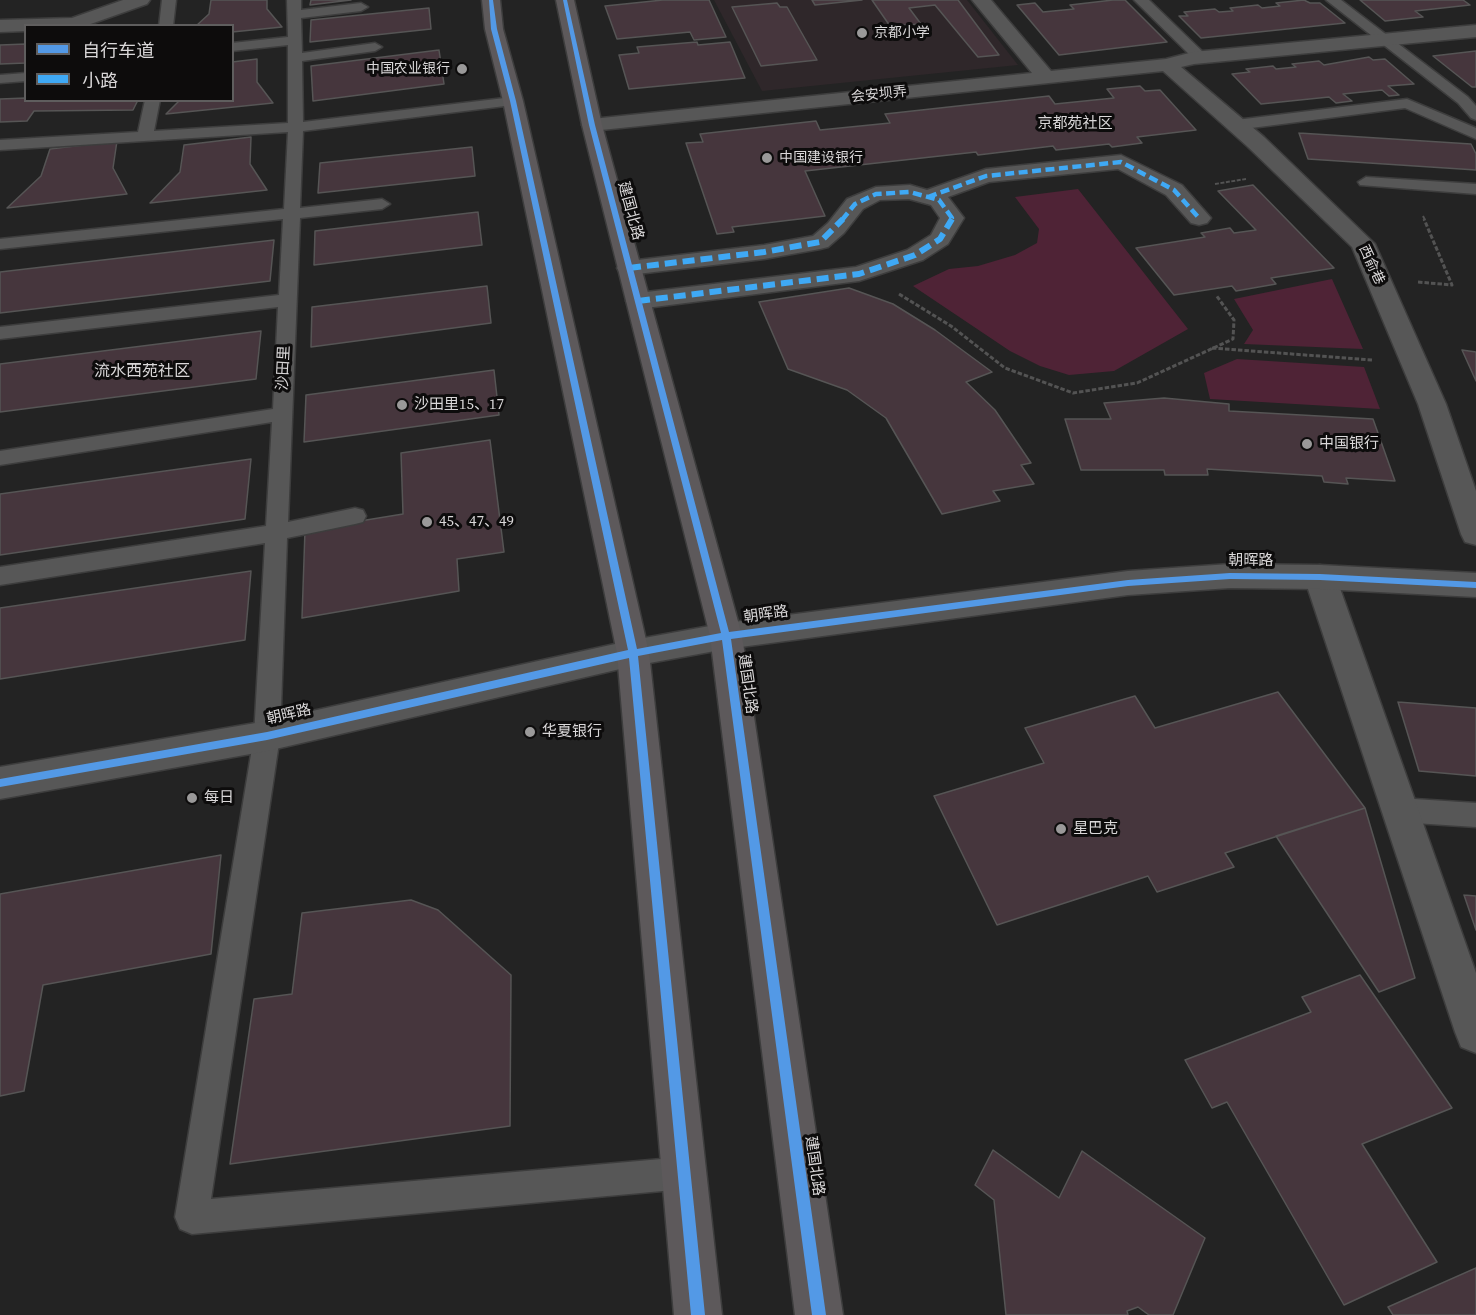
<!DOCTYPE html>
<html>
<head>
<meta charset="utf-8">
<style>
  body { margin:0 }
  #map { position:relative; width:1476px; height:1315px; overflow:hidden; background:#232323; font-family:"Source Serif 4","Noto Sans SC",serif }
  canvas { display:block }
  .legend { position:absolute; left:24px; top:24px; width:210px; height:78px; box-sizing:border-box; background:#0d0c0c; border:2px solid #5f5e5e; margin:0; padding:8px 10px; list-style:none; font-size:18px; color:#dad8d9 }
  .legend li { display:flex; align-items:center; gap:12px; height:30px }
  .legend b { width:30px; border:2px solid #5f5e5e }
</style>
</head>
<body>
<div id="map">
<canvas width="1476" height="1315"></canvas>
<ul class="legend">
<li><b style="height:8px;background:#5399e6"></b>自行车道</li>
<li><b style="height:8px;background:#3fa9f5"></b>小路</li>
</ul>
</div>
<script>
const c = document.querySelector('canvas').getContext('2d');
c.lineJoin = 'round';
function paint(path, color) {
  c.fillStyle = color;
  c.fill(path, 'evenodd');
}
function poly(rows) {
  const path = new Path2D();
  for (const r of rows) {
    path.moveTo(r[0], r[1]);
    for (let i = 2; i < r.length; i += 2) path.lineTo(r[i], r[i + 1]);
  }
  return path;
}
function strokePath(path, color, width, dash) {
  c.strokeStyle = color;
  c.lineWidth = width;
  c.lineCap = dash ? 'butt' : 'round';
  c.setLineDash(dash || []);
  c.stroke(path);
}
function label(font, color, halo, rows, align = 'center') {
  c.font = font + ' "Source Serif 4","Noto Sans SC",serif';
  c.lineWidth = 6;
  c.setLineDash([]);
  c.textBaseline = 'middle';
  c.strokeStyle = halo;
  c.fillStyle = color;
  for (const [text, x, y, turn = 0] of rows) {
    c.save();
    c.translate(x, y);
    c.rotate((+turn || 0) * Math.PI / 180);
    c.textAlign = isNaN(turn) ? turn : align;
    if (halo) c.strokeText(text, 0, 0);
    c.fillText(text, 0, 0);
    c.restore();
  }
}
paint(poly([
  [714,0,967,0,1018,65,762,91]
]), '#2f272a');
paint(poly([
  [1078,189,1188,329,1114,371,1069,375,1040,366,1010,351,913,286,949,269,978,266,1015,255,1037,243,1039,229,1015,197],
  [1332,279,1363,349,1244,344,1253,330,1234,299],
  [1237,359,1364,367,1380,409,1210,399,1204,373]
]), '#4f2336');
const building = poly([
  [211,0,267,0,267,9,282,27,232,32,232,26,196,26,209,14,211,0],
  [311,0,351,0,310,5,311,0],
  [663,0,709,0,726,37,694,40,690,32,617,39,605,6,663,0],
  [812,0,862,0,815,5,812,0],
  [872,0,958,0,999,55,978,57,935,5,909,8,921,24,890,26,872,0],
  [1113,0,1125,0,1167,42,1059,55,1017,5,1035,3,1043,12,1074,9,1070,5,1113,0],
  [1304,0,1310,3,1320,3,1345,23,1201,38,1179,16,1188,16,1184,12,1215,9,1219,12,1233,11,1230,8,1258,5,1262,8,1280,6,1276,3,1304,0],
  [1360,0,1463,0,1470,5,1415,11,1423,17,1385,21,1360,0],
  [777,3,780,7,787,7,817,60,761,66,732,7,777,3],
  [429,8,431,29,310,42,311,20,429,8],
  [697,42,698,45,730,42,745,78,629,89,619,55,639,53,637,47,697,42],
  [26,44,26,63,0,64,0,45,26,44],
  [439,50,444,84,313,101,311,66,439,50],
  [1476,51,1476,87,1472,87,1433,56,1476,51],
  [1369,57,1373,60,1385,59,1414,84,1388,86,1399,95,1389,96,1382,90,1343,94,1352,101,1336,103,1329,97,1261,104,1232,74,1250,72,1246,69,1273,66,1276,69,1296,67,1292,64,1319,61,1324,65,1369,57],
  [257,59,257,82,273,103,166,114,180,100,232,100,232,62,257,59],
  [1140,86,1145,91,1160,90,1196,130,1137,137,1142,143,1112,147,1109,144,1056,150,1053,146,978,155,976,152,805,171,825,216,732,227,734,232,717,234,686,143,703,142,700,134,816,121,820,130,890,123,885,114,1049,96,1055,104,1114,98,1107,89,1140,86],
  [26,98,26,100,138,100,133,110,34,111,27,121,0,122,0,99,26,98],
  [1299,133,1471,144,1476,154,1476,170,1308,159,1299,133],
  [251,137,250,164,267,190,150,203,180,172,184,145,251,137],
  [117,141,113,168,127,194,7,208,41,176,50,149,117,141],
  [472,147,475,176,318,193,320,163,472,147],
  [1253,185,1334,268,1271,278,1276,284,1236,291,1232,286,1174,295,1136,248,1205,237,1201,233,1230,228,1234,233,1256,230,1218,191,1253,185],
  [478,212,482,245,314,265,315,231,478,212],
  [274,240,270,281,0,313,0,272,274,240],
  [487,286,491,323,311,347,312,307,487,286],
  [849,288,893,304,935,330,992,372,966,382,995,410,1031,463,1021,465,1034,484,993,491,1000,501,942,514,886,418,847,390,788,369,759,302,849,288],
  [261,331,256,379,0,412,0,364,261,331],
  [1462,350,1476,352,1476,381,1462,350],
  [494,370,499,415,304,442,306,395,494,370],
  [1164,398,1229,404,1229,411,1373,419,1395,481,1346,478,1348,484,1324,482,1322,476,1207,469,1208,475,1165,475,1164,470,1081,470,1065,419,1111,419,1104,403,1164,398],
  [490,440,504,552,457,559,459,591,302,618,305,530,403,514,401,453,490,440],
  [251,459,245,519,0,555,0,494,251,459],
  [251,571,245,640,0,679,0,608,251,571],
  [1278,692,1365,808,1225,853,1234,867,1157,892,1148,876,997,925,934,796,1044,763,1025,728,1135,696,1155,728,1278,692],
  [1398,702,1476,708,1476,776,1419,771,1398,702],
  [1365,808,1415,978,1379,992,1276,836,1365,808],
  [221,855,211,954,43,985,24,1091,0,1096,0,894,221,855],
  [1464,895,1476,896,1476,930,1464,895],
  [411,900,438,910,511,975,510,1126,230,1164,254,999,292,994,302,913,411,900],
  [1360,975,1452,1108,1362,1144,1437,1262,1344,1305,1227,1102,1212,1108,1185,1060,1311,1012,1302,997,1360,975],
  [993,1150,1059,1198,1082,1151,1205,1238,1173,1315,1149,1315,1138,1307,1127,1311,1128,1315,1006,1315,994,1200,975,1185,993,1150],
  [1476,1268,1476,1315,1393,1315,1388,1307,1476,1268]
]);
paint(building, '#46363d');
strokePath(building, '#565555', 1.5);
const service = poly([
  [162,0,176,0,173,26,159,26,162,0],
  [287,0,301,0,301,10,361,3,368,7,361,11,301,18,302,53,375,43,382,47,375,51,302,61,303,122,513,97,520,101,513,105,303,131,300,208,382,199,390,204,382,209,300,218,288,522,355,508,363,510,366,516,363,522,355,524,287,538,280,736,211,1199,684,1157,696,1161,700,1173,696,1185,684,1189,192,1234,180,1229,175,1217,254,736,265,543,0,585,0,567,266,526,272,422,0,465,0,451,273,409,278,307,0,339,0,327,279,295,283,219,0,249,0,239,284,209,288,132,0,150,0,140,138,132,145,100,160,100,154,131,288,123,288,45,232,51,232,43,288,37,287,0],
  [1134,0,1149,0,1206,55,1208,58,1206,61,1196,61,1134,0],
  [1326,0,1341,0,1468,97,1476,106,1476,120,1471,118,1458,103,1326,0],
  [26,73,26,81,0,83,0,75,26,73],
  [1407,99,1476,128,1476,139,1405,108,1236,130,1228,125,1236,120,1407,99],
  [1366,177,1476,184,1476,194,1360,185,1358,182,1366,177],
  [1399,798,1476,803,1476,827,1399,822,1390,818,1386,810,1390,802,1399,798]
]);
const pedestrian = poly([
  [1121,155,1182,185,1211,218,1207,223,1199,225,1191,223,1166,195,1118,169,989,182,948,197,964,218,948,244,923,260,859,281,638,309,629,306,626,301,629,296,638,293,856,267,907,250,931,235,940,218,931,205,909,199,880,200,863,209,844,233,828,247,820,249,764,259,629,275,620,273,617,268,620,263,629,261,764,245,813,236,828,223,847,199,876,187,910,185,927,190,986,169,1121,155]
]);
const minor = poly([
  [123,0,150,0,147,4,85,26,26,26,26,31,0,32,0,20,72,18,123,0],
  [972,0,991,0,1051,71,1166,59,1193,52,1476,25,1476,37,1194,64,1181,67,1264,137,1375,244,1446,404,1476,491,1476,545,1465,542,1461,534,1418,404,1352,247,1248,147,1163,71,592,131,585,129,582,125,585,121,592,119,1032,73,972,0],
  [1320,565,1331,568,1336,577,1476,973,1476,1053,1461,1047,1455,1032,1304,577,1309,568,1320,565]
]);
const tertiary = poly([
  [1230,564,1320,565,1476,573,1476,597,1320,589,1230,588,1128,595,726,649,633,666,267,751,0,799,0,767,267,721,633,640,726,623,1128,571,1230,564]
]);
const secondary = poly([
  [482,0,500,0,503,29,523,101,649,653,722,1315,674,1315,617,653,503,101,485,29,482,0],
  [556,0,574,0,602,125,742,636,843,1315,795,1315,710,636,582,125,556,0]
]);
strokePath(service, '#3d3d3d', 3);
strokePath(pedestrian, '#3d3d3d', 3);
strokePath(minor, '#3d3d3d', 3);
strokePath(tertiary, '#3d3d3d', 3);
strokePath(secondary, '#3d3d3d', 3);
strokePath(poly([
  [1215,184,1246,179],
  [1423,216,1425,220]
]), '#535353', 2, [4, 1.5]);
strokePath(poly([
  [1418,282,1452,285,1424,219],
  [899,294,951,326,1005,368,1073,393,1137,383,1233,339,1234,320,1216,295],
  [1212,348,1372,360]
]), '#535353', 3, [4.5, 2]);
paint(service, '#575757');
paint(pedestrian, '#575757');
paint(minor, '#575757');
paint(tertiary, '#575757');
paint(secondary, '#5d595b');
strokePath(poly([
  [928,197,986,176,1121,162,1174,190,1199,218],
  [842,220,855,204,876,194,910,192,939,200,952,218,951,220]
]), '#3fa9f5', 4.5, [9, 4.5]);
strokePath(poly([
  [629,268,764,252,820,242,843,219],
  [638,301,859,274,915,255,940,239,952,219]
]), '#3fa9f5', 6, [12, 6]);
paint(poly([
  [489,0,493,0,497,29,516,101,637,649,721,633,589,125,563,0,567,0,595,125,729,632,1128,580,1230,573,1320,574,1476,582,1476,588,1320,580,1230,579,1128,586,731,639,826,1315,812,1315,722,640,638,656,705,1315,691,1315,629,658,267,740,0,787,0,779,267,732,628,650,510,101,491,29,489,0]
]), '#5399e6');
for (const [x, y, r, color] of [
  [862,33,6,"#9a9999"],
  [462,69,6,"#9a9999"],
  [767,158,6,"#9a9999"],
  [402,405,6,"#9a9999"],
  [1307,444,6,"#9a9999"],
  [427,522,6,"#9a9999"],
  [530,732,6,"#9a9999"],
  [192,798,6,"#9a9999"],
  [1061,829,6,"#9a9999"]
]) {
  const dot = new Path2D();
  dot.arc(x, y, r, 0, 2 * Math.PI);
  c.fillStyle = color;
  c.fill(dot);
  strokePath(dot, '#0d0c0c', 2);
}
label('14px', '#dad8d9', '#0d0c0c', [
  ["京都小学",874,33],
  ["中国农业银行",450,69,"right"],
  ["中国建设银行",779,158]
], 'left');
label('14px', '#dad8d9', '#0d0c0c', [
  ["会安坝弄",879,95,-6],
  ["西俞巷",1371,265,65]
]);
label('15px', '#dad8d9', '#0d0c0c', [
  ["京都苑社区",1075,124]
]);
label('15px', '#dad8d9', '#0d0c0c', [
  ["建国北路",630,211,75],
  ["沙田里",284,368,-87],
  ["朝晖路",1251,561],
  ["朝晖路",766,615,-8],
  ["建国北路",747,684,82],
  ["朝晖路",289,715,-13],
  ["建国北路",814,1166,82]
]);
label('15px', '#dad8d9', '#0d0c0c', [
  ["沙田里15、17",414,405],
  ["中国银行",1319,444],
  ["45、47、49",439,522],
  ["华夏银行",542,732],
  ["每日",204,798],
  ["星巴克",1073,829]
], 'left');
label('16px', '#dad8d9', '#0d0c0c', [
  ["流水西苑社区",142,372]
]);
</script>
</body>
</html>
